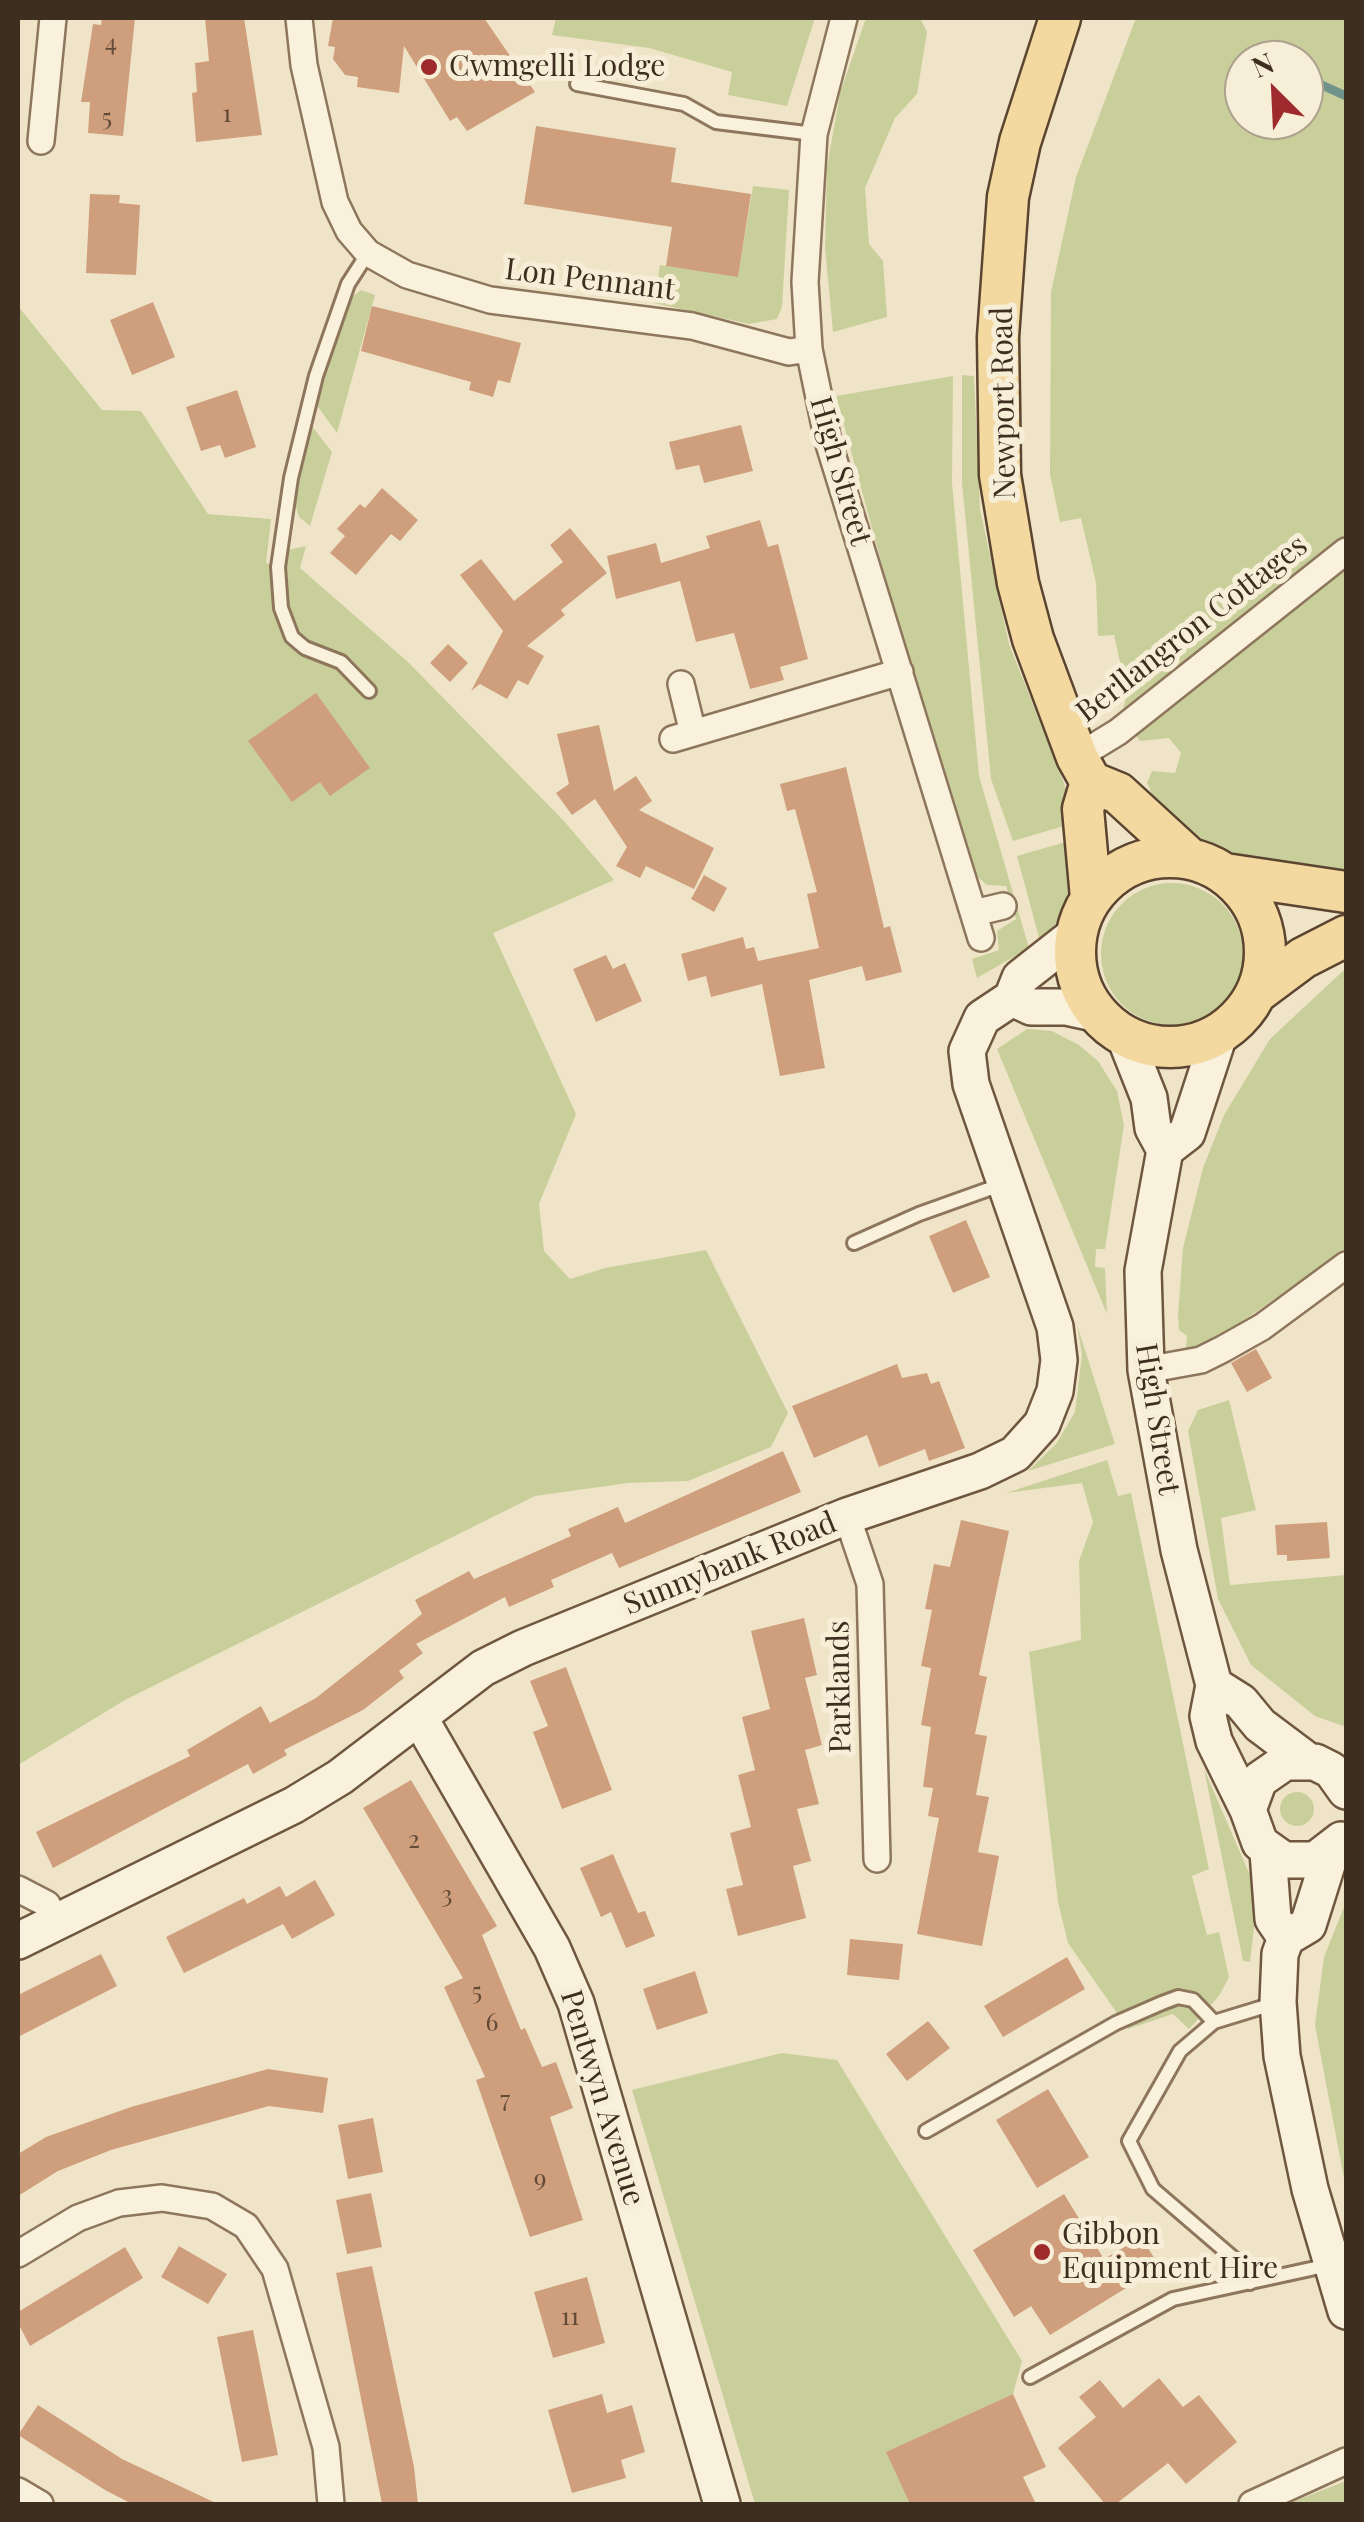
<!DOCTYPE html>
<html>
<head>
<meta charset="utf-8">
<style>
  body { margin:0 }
  #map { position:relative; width:1364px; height:2522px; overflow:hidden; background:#f0e4c8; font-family:"Playfair Display",serif }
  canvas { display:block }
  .frame { position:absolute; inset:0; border:20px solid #3d2e20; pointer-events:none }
  .north { position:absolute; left:1224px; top:40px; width:100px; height:100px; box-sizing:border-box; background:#f7eed8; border:2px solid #ada18e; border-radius:50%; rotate:336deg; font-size:28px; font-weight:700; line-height:40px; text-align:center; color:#3d2e20 }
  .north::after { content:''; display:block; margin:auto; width:35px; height:45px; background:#9e2a2b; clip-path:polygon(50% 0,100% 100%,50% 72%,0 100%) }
</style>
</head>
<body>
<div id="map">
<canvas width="1364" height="2522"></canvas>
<div class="frame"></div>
<div class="north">N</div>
</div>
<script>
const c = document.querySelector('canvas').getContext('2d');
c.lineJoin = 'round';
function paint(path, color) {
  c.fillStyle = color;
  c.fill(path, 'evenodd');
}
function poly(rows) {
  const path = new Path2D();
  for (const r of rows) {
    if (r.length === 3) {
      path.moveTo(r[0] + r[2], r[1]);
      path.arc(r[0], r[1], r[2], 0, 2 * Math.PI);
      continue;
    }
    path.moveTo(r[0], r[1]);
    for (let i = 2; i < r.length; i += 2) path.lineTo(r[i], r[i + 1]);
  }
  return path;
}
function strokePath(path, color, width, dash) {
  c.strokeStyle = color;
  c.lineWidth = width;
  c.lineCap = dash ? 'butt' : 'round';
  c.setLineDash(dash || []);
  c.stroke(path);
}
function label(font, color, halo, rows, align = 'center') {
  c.font = font + ' "Playfair Display",serif';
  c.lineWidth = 10;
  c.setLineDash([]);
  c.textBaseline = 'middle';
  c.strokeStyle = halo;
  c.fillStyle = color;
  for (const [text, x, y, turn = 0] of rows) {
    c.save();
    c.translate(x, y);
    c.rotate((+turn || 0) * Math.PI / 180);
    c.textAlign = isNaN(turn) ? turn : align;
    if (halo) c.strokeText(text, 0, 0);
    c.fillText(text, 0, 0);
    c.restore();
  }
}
paint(poly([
  [556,18,815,18,787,106,728,95,732,72,649,48,552,35],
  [866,18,920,18,927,32,917,94,895,118,865,188,869,244,883,261,887,317,833,332,825,248,827,167,840,93],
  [1136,18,1346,18,1345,881,1234,857,1196,839,1148,801,1153,796,1147,783,1152,771,1175,773,1181,753,1169,738,1140,741,1121,716,1127,694,1114,635,1098,636,1096,583,1081,518,1060,522,1050,474,1051,292,1076,177],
  [1244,60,1304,60,1304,120,1244,120],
  [753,186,789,190,782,307,777,319,749,324,654,303,660,265,738,276],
  [361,290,375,295,337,433,318,407,317,394,351,298],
  [18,306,102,410,141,411,208,514,271,519,266,563,285,567,287,550,306,546,300,568,408,662,564,821,614,880,493,933,576,1114,539,1204,544,1251,570,1279,605,1268,706,1250,788,1413,771,1447,688,1481,628,1483,535,1496,125,1700,18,1765],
  [962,375,974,376,980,509,1009,644,1064,783,1074,823,1013,841,991,779,962,483],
  [953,376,952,483,979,776,1029,948,977,978,972,959,999,950,997,931,1016,919,1006,886,987,885,978,877,891,598,836,396],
  [311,425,332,452,310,526,299,517,295,503],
  [1076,839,1072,889,1064,912,1041,945,1017,856],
  [1172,954,71],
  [1346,968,1346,1249,1213,1342,1186,1349,1187,1336,1179,1330,1178,1315,1183,1248,1203,1168,1224,1115,1270,1039],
  [1027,1029,1052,1031,1079,1045,1098,1061,1117,1091,1124,1125,1105,1249,1096,1249,1095,1267,1105,1268,1107,1314,997,1049],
  [1077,1325,1115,1444,1028,1471,1056,1444,1075,1412,1082,1355],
  [1229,1400,1256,1510,1221,1518,1230,1585,1346,1575,1346,1727,1315,1716,1251,1665,1218,1599,1188,1431,1198,1410],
  [1107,1460,1118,1496,1131,1493,1209,1869,1192,1876,1207,1935,1219,1932,1229,1977,1219,1996,1189,2029,1173,2014,1128,2029,1068,1943,1058,1902,1029,1652,1081,1640,1079,1561,1093,1522,1082,1483,1006,1493],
  [1204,1769,1258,1894,1250,1962,1243,1961],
  [1297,1809,17],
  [1346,1902,1346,2189,1315,2025,1324,1957],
  [782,2053,837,2060,1022,2361,1013,2394,887,2452,910,2504,755,2504,632,2090],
  [1346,2481,1346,2504,1287,2504,1292,2502]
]), '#c9cf9b');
strokePath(poly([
  [1304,77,1346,96]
]), '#6f938a', 9);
paint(poly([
  [102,18,135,18,123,136,88,133,90,102,81,102,93,24,101,25],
  [205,18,244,18,262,135,196,142,192,93,197,92,195,63,209,61],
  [333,18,484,18,535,92,467,131,457,117,450,121,404,46,399,93,357,87,358,77,345,75,333,59,335,47,328,46],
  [536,126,676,148,671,182,751,194,738,277,666,266,672,227,524,204],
  [90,194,120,195,119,203,140,205,136,275,86,273],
  [153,302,175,357,132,375,110,320],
  [372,306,521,343,510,383,498,380,493,397,469,390,471,382,361,351],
  [237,390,256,447,225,458,220,445,201,451,186,407],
  [741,425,753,471,704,483,699,465,676,470,669,442],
  [382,488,418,520,400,541,391,534,356,575,330,553,345,536,337,529,360,504,365,508],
  [760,520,768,547,778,544,808,659,780,667,784,680,750,689,734,633,696,642,680,581,616,599,607,556,656,543,661,563,710,548,706,536],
  [570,528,607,573,561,610,565,615,527,646,544,656,528,685,518,680,507,699,480,684,471,691,503,631,460,575,481,559,514,601,563,562,550,545],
  [448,644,468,663,450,682,430,663],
  [316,693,370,768,330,796,320,782,292,802,248,741],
  [599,725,614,791,636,776,652,801,639,810,714,848,694,889,646,866,640,878,616,866,627,847,595,799,572,815,556,793,569,784,557,734],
  [846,767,884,928,890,926,902,972,866,981,862,966,809,980,825,1068,780,1076,762,984,711,997,706,976,688,981,681,954,743,937,746,949,754,947,758,961,819,948,807,894,817,892,795,809,787,811,780,784],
  [704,875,727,888,714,912,691,899],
  [606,955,613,969,625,963,642,1001,596,1022,573,969],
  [966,1220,990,1277,953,1293,929,1236],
  [1256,1349,1272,1378,1247,1392,1231,1363],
  [897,1364,902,1378,927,1373,931,1384,939,1381,965,1448,929,1461,925,1449,879,1467,867,1435,814,1458,792,1406],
  [783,1451,801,1492,619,1568,612,1553,551,1580,554,1587,509,1607,505,1597,416,1644,423,1653,399,1671,404,1678,363,1710,284,1750,287,1755,253,1774,248,1764,53,1868,36,1832,190,1756,187,1750,261,1706,270,1723,316,1698,422,1614,415,1600,469,1571,474,1579,571,1536,568,1529,618,1507,625,1523],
  [961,1520,1009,1531,979,1675,987,1677,975,1734,987,1736,976,1795,989,1797,978,1852,999,1856,982,1946,917,1934,939,1818,928,1816,933,1788,923,1787,931,1727,921,1725,931,1668,921,1666,932,1610,925,1609,934,1564,950,1567],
  [1327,1522,1330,1558,1287,1561,1287,1555,1277,1555,1275,1525],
  [804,1618,817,1675,805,1678,822,1745,805,1750,819,1804,797,1809,811,1861,793,1866,806,1918,738,1936,726,1889,743,1885,730,1833,751,1827,738,1775,755,1770,742,1717,770,1709,751,1631],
  [566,1667,612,1790,562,1809,533,1732,548,1726,530,1681],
  [411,1780,497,1926,482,1935,521,2030,525,2028,542,2067,556,2062,573,2108,550,2117,583,2220,530,2237,476,2080,485,2077,444,1987,463,1978,363,1808],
  [613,1854,638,1913,645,1911,655,1936,626,1948,611,1912,601,1917,580,1868],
  [315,1880,335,1915,292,1939,283,1924,184,1973,166,1937,244,1898,247,1904,280,1886,286,1897],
  [850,1939,903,1944,899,1980,847,1975],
  [101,1954,117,1986,18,2037,18,1995],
  [1067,1957,1085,1989,1003,2037,984,2006],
  [695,1971,708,2013,657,2030,643,1989],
  [928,2021,950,2048,907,2081,886,2054],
  [268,2069,328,2078,323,2113,269,2106,111,2150,58,2171,18,2196,18,2154,46,2137,131,2107],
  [1048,2089,1089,2157,1037,2188,996,2120],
  [373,2118,383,2172,348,2179,338,2125],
  [371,2193,382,2247,347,2254,336,2200],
  [1064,2194,1104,2259,1141,2237,1160,2267,1050,2335,1031,2306,1014,2317,973,2250],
  [179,2246,227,2274,208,2304,161,2277],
  [125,2247,143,2278,30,2346,18,2323,18,2312],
  [372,2266,414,2467,418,2504,382,2504,336,2273],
  [587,2277,605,2343,553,2358,534,2292],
  [253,2330,278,2455,242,2462,217,2337],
  [1159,2378,1183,2407,1199,2395,1237,2442,1186,2484,1168,2463,1116,2504,1105,2504,1058,2448,1096,2417,1079,2397,1100,2380,1123,2408],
  [602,2394,607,2413,632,2405,645,2452,621,2460,626,2478,572,2493,548,2410],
  [1013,2394,1046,2467,1023,2477,1036,2504,910,2504,886,2452],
  [38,2405,122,2459,218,2504,132,2504,105,2490,18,2435]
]), '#cf9f7d');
const lane = poly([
  [577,84,684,104,716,122,814,134],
  [368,253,348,284,316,376,291,478,278,567,281,608,292,637,305,648,341,662,369,691],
  [854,1243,919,1214,1003,1184],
  [926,2131,1116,2023,1162,2003,1178,1997,1193,2000,1214,2022],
  [1250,2283,1238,2262,1153,2189,1129,2141,1180,2051,1214,2022,1276,2003],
  [1030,2377,1173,2299,1329,2265]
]);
const street = poly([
  [299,18,304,65,335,202,349,231,368,253,407,275,490,300,692,326,789,352,809,349],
  [844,18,814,134,805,282,809,349,828,441,981,938],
  [41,141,53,18],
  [681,684,693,733],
  [673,739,900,672],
  [1077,757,1118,732,1346,551],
  [974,913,1003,906],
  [1146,1370,1201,1360,1223,1349,1262,1327,1346,1265],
  [847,1516,870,1584,877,1859],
  [18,1889,47,1904,56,1919],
  [18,2254,78,2218,119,2203,162,2198,212,2206,246,2226,275,2269,326,2447,331,2504],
  [18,2491,40,2504],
  [1252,2504,1346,2461]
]);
const secondary = poly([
  [1012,998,1031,1007,1066,1007,1098,1014],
  [1124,1035,1149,1098,1153,1128,1165,1150,1143,1271,1146,1370,1179,1550,1214,1685,1208,1716,1214,1741,1248,1810],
  [1165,1150,1187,1133,1220,1032],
  [1214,1685,1241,1702,1260,1725,1308,1761],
  [419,1717,552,1948,576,2003,722,2504],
  [1341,1840,1315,1860,1284,1860,1260,1843,1248,1810,1259,1780,1285,1762,1315,1762,1331,1770,1346,1791],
  [1332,1849,1308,1925,1286,1938,1280,1954,1278,2002,1282,2056,1310,2189,1346,2311],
  [1268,1852,1273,1919,1286,1938],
  [18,1941,294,1805,340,1777,483,1668,523,1648,847,1516,980,1471,1015,1454,1042,1424,1055,1391,1059,1360,1055,1327,971,1084,967,1051,982,1018,1012,998,1020,978,1076,934]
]);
const primary = poly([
  [1060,18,1020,142,1008,197,998,337,1000,475,1018,583,1033,639,1077,757,1091,782,1118,793,1190,859],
  [1091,782,1083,809,1091,898],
  [1170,952,95],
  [1225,874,1346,892],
  [1256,993,1303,958,1346,936]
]);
strokePath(lane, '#8d765c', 18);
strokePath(street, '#8d765c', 30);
strokePath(secondary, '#6f573f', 40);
strokePath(primary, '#5b4430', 45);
strokePath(lane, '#faf1dc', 12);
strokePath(street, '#faf1dc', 25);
strokePath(secondary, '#faf1dc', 35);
strokePath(primary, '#f3d9a0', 40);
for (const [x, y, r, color] of [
  [429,67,10,"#9e2a2b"],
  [1042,2252,10,"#9e2a2b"]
]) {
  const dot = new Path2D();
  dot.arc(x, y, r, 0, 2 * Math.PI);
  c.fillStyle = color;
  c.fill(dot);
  strokePath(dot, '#f7eed8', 4);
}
label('25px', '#624a37', null, [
  ["4",111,43],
  ["1",227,114],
  ["5",107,118],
  ["2",414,1840],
  ["3",447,1895],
  ["5",477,1992],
  ["6",492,2023],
  ["7",505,2100],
  ["9",540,2179],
  ["11",570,2317]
]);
label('30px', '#3d2e20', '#f7eed8', [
  ["Cwmgelli Lodge",449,67],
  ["Gibbon",1062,2235],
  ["Equipment Hire",1062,2269]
], 'left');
label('30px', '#3d2e20', '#f7eed8', [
  ["Lon Pennant",590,280,7],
  ["Newport Road",1004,403,-91],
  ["High Street",840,471,74],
  ["Berllangron Cottages",1192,629,-38],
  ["High Street",1157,1419,81],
  ["Sunnybank Road",730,1564,-22],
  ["Parklands",840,1687,-91],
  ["Pentwyn Avenue",602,2098,73]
]);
</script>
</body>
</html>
